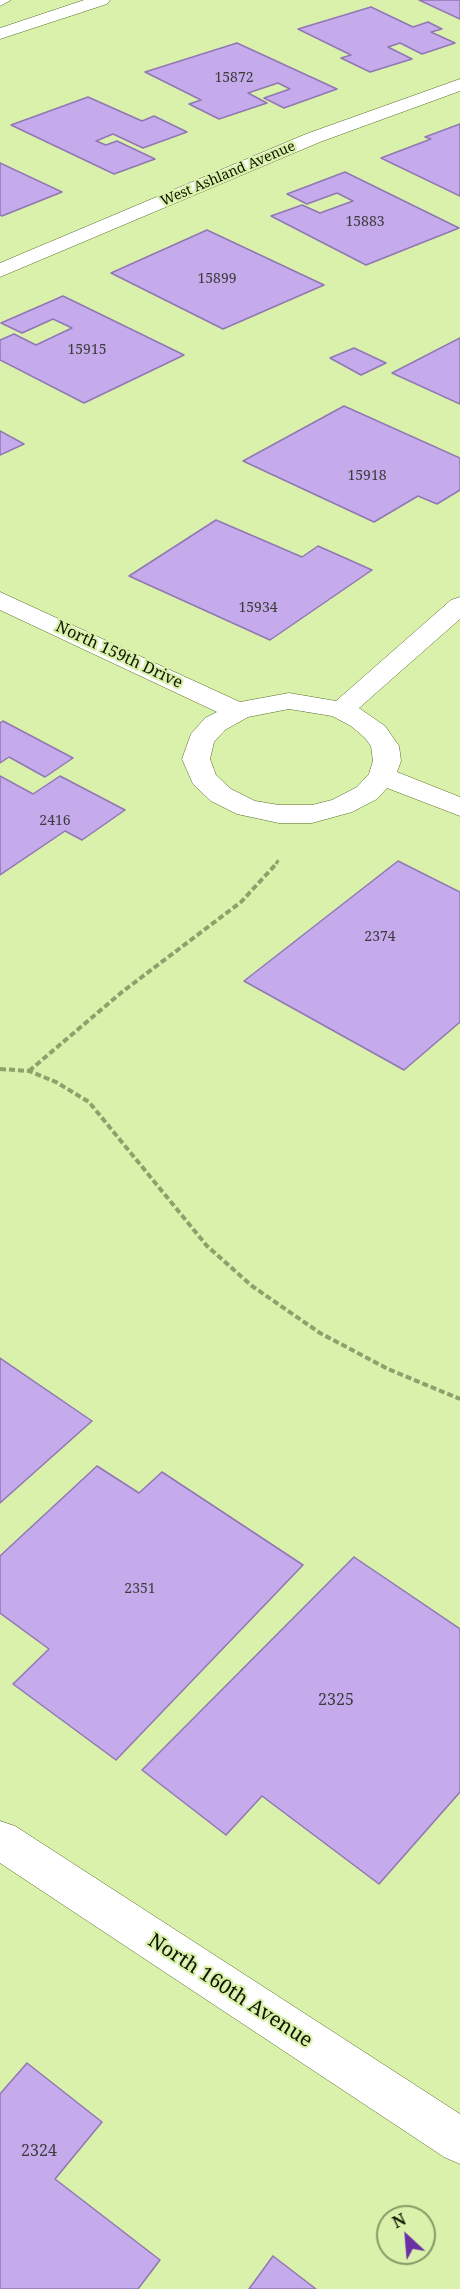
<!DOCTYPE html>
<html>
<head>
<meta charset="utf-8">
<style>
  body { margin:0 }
  #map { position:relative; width:460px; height:2289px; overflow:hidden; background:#d9f1aa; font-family:"Noto Serif",serif }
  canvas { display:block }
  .north { position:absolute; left:376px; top:2205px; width:60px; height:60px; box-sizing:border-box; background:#d9f1aa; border:2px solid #896; border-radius:50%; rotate:334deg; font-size:16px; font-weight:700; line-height:24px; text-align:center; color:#0f1600 }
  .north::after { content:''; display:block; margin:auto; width:21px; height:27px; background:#6c30a6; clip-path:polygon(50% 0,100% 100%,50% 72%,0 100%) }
</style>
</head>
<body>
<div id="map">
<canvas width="460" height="2289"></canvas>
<div class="north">N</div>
</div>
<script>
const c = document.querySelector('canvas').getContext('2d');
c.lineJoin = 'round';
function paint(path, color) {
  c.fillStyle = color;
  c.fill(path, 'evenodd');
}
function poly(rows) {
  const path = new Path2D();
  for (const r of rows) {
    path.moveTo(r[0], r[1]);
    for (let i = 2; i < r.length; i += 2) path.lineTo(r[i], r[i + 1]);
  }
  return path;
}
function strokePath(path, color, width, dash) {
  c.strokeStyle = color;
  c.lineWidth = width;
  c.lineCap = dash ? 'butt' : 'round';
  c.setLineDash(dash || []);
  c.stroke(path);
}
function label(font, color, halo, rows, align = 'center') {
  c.font = font + ' "Noto Serif",serif';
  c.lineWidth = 4.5;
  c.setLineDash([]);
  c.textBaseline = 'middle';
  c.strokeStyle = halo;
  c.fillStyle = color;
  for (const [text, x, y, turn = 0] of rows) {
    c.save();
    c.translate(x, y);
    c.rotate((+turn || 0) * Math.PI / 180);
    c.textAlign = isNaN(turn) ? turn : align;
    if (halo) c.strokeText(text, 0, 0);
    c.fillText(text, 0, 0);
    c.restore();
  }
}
const building = poly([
  [419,0,460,0,460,19,419,0],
  [371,7,413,27,428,22,442,29,431,32,455,43,422,54,400,43,388,47,412,59,370,72,341,58,351,55,298,29,371,7],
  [237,43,337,89,284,108,264,98,290,89,278,83,248,93,267,103,219,119,189,104,201,100,145,72,237,43],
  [88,97,142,121,154,116,187,132,143,148,113,134,96,141,106,145,117,141,155,159,114,174,11,125,88,97],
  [460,124,460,196,381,158,431,139,425,137,460,124],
  [0,163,62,192,2,216,0,215,0,163],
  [345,172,459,228,366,265,271,216,302,205,320,213,353,201,337,193,307,204,287,194,345,172],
  [207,230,324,285,223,329,111,273,207,230],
  [63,296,184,355,84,403,0,360,0,340,14,334,36,345,72,328,53,319,22,333,1,323,63,296],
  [460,338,460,404,392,373,460,338],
  [354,348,386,363,361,375,330,358,354,348],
  [344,406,460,458,460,490,437,504,418,496,374,522,243,461,344,406],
  [0,431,24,444,0,455,0,431],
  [216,520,302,557,318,546,372,570,270,640,129,576,216,520],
  [3,721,73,758,45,777,9,757,0,763,0,723,3,721],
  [0,776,33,794,60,776,125,810,82,840,65,831,0,875,0,776],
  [398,861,460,892,460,1022,404,1070,244,981,398,861],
  [0,1358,92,1421,0,1503,0,1358],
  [97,1466,139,1493,162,1472,303,1565,116,1760,13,1684,49,1649,0,1613,0,1556,97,1466],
  [354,1557,460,1629,460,1792,379,1884,262,1796,226,1835,142,1770,354,1557],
  [27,2063,102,2122,55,2179,160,2260,138,2289,0,2289,0,2094,27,2063],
  [273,2256,316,2289,249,2289,273,2256]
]);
paint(building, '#c5abec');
strokePath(building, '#9177b4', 1.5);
const minor = poly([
  [460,79,460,91,320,142,0,277,0,263,306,134,460,79],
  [0,592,240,702,289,693,336,701,451,600,460,597,460,619,359,708,385,726,399,746,401,761,397,772,460,797,460,816,387,788,377,799,352,812,312,823,279,823,237,814,211,801,193,784,182,759,191,734,205,718,217,712,0,610,0,592],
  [289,709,332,716,351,726,365,738,371,746,373,761,369,774,357,787,332,800,312,805,279,805,255,801,231,789,216,775,210,759,214,742,225,730,248,717,289,709],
  [0,1821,15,1826,460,2114,460,2164,444,2157,0,1863,0,1821]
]);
const major = poly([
  [0,0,11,0,0,6,0,0],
  [84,0,110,0,107,4,0,39,0,28,84,0]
]);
strokePath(minor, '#586b28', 1);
strokePath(major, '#586b28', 1);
strokePath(poly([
  [276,864,279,859]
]), '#8ea06b', 3, [4.5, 2]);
strokePath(poly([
  [0,1069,29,1071,56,1082,89,1102,207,1246,252,1286,320,1333,388,1369,460,1399],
  [29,1071,122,992,241,902,277,863]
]), '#8ea06b', 4, [6, 3]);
paint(minor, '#fff');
paint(major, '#fff');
label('14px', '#3c3b3b', null, [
  ["15872",234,78],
  ["15883",365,222],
  ["15899",217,279],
  ["15915",87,350],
  ["15918",367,476],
  ["15934",258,608],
  ["2416",55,821],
  ["2374",380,937],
  ["2351",140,1589]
]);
label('14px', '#0f1600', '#d9f1aa', [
  ["West Ashland Avenue",228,174,-23]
]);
label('16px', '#0f1600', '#d9f1aa', [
  ["North 159th Drive",119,655,25]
]);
label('16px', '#3c3b3b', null, [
  ["2325",336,1700],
  ["2324",39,2151]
]);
label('20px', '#0f1600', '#d9f1aa', [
  ["North 160th Avenue",230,1991,33]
]);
</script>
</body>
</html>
